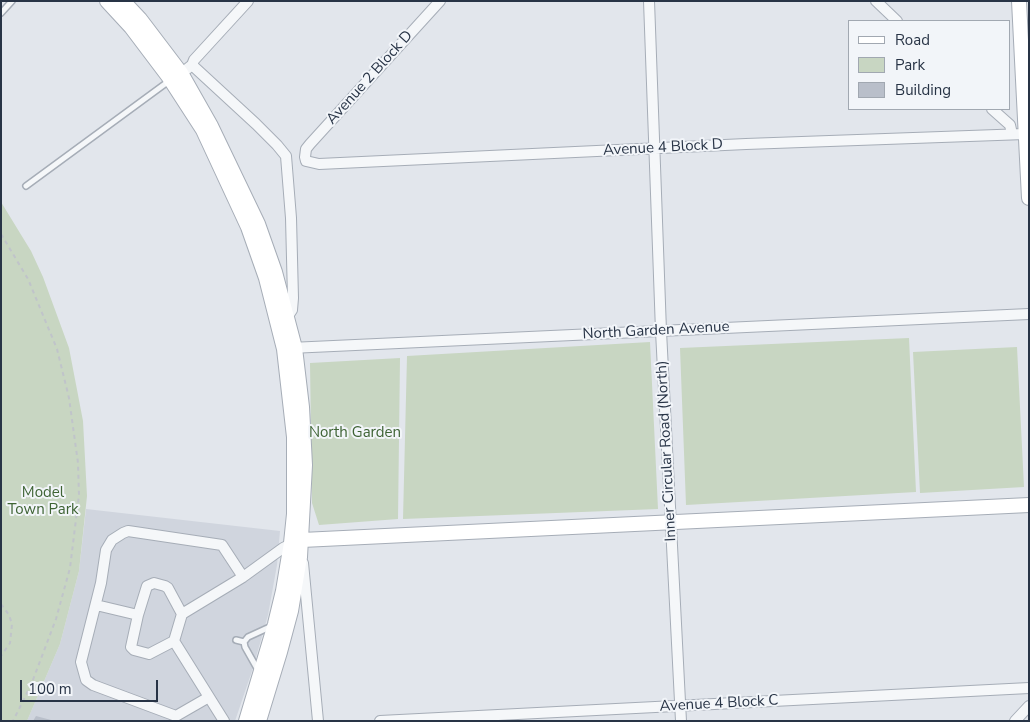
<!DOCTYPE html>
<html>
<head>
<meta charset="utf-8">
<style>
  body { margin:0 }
  #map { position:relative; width:1030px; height:722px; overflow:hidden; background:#e2e6ec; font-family:"Nunito Sans",sans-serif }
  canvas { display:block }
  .frame { position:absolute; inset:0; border:2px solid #283446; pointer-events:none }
  .legend { position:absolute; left:848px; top:20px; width:162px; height:90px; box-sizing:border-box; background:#f2f5f9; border:1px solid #a1a8b1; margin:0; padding:6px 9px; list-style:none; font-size:15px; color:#283446 }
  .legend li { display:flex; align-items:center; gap:10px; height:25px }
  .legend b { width:25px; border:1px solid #a1a8b1 }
  .scale { position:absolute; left:20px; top:680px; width:138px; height:22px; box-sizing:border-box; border:2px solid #283446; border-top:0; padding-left:6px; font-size:15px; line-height:18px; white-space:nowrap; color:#283446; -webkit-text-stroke:4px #f2f5f9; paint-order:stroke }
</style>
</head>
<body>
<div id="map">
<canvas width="1030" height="722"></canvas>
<div class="frame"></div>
<ul class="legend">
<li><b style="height:6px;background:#fff"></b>Road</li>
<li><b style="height:14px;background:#c8d6c2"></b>Park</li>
<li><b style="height:14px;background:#b9bfca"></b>Building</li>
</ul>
<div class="scale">100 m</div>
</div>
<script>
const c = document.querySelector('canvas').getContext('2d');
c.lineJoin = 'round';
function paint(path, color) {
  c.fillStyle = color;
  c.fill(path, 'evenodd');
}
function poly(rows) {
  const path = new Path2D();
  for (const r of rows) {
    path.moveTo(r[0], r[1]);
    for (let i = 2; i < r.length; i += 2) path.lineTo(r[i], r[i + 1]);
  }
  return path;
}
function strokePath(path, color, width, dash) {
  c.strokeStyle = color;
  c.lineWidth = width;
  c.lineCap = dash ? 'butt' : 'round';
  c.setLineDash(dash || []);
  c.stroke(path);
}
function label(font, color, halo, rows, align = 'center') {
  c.font = font + ' "Nunito Sans",sans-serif';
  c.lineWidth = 4;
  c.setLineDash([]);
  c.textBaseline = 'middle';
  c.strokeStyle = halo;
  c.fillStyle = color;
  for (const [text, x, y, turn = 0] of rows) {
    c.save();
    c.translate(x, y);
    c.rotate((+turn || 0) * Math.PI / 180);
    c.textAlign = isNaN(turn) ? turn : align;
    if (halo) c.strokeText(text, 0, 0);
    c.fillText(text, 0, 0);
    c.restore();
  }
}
paint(poly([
  [86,509,280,531,277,565,268,615,253,668,235,721,27,721,60,644,79,571]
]), '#d0d5de');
paint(poly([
  [1,202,31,251,43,277,69,348,83,421,87,496,79,571,60,644,27,721,1,721],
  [909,338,916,492,686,505,680,348],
  [650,342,658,509,403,519,407,356],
  [1017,347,1024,487,920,493,913,352],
  [400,358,398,519,319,525,312,503,310,363]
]), '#c8d6c2');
paint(poly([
  [36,716,51,720,51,721,33,721]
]), '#b9bfca');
const lane = poly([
  [1,13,12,1],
  [26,186,169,81],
  [236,640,244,642],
  [258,670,245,647,244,642,248,637,272,626]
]);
const street = poly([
  [649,1,661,331,681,721],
  [876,1,897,21],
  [192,65,256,124,277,145,286,156,291,218,293,298,292,310,290,313,287,314],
  [187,69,192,65,194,60,248,1],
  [992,109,1010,125,1012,134],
  [305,157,306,161,319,164,746,144,1025,134],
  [305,157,306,149,310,144,440,1],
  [290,348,1029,314],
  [303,563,318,721],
  [96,605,138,615],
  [174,641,149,654,134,650,131,647,138,615,147,586,154,583,165,586,168,588,182,614],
  [209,697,176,716,93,685,86,680,81,662,101,583,106,550,112,540,123,533,128,531,222,545,243,577],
  [224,721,174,641,182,614,243,577,283,548,295,542],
  [380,721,1029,688],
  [1015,721,1029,706]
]);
const secondary = poly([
  [107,1,131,27,168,76,203,130,248,227,266,278,284,349,294,437,294,514,291,543,283,591,275,624,246,721],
  [123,1,140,19,181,73,211,126,258,224,275,272,295,348,302,407,305,465,300,557,291,611,280,652,259,721],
  [1019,1,1029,198],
  [302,540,1029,505]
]);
strokePath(lane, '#a6adb7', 8);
strokePath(street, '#a6adb7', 12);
strokePath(secondary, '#a6adb7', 16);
strokePath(poly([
  [1,234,28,279,57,349,69,398,78,463,79,495,70,568,56,619,31,685,13,721],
  [1,604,9,615,12,624,10,643,1,656]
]), '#c0c4ca', 2, [4, 4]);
strokePath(lane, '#f5f7f9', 5);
strokePath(street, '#f5f7f9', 10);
strokePath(secondary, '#fff', 14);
label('15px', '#283446', '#f2f5f9', [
  ["Avenue 2 Block D",370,78,-48],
  ["Avenue 4 Block D",663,148,-3],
  ["North Garden Avenue",656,331,-3],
  ["Inner Circular Road (North)",667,451,-93],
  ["Avenue 4 Block C",719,704,-3]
]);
label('15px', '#3e6334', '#f2f5f9', [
  ["North Garden",355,433],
  ["Model",43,493],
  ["Town Park",43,510]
]);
</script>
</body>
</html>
